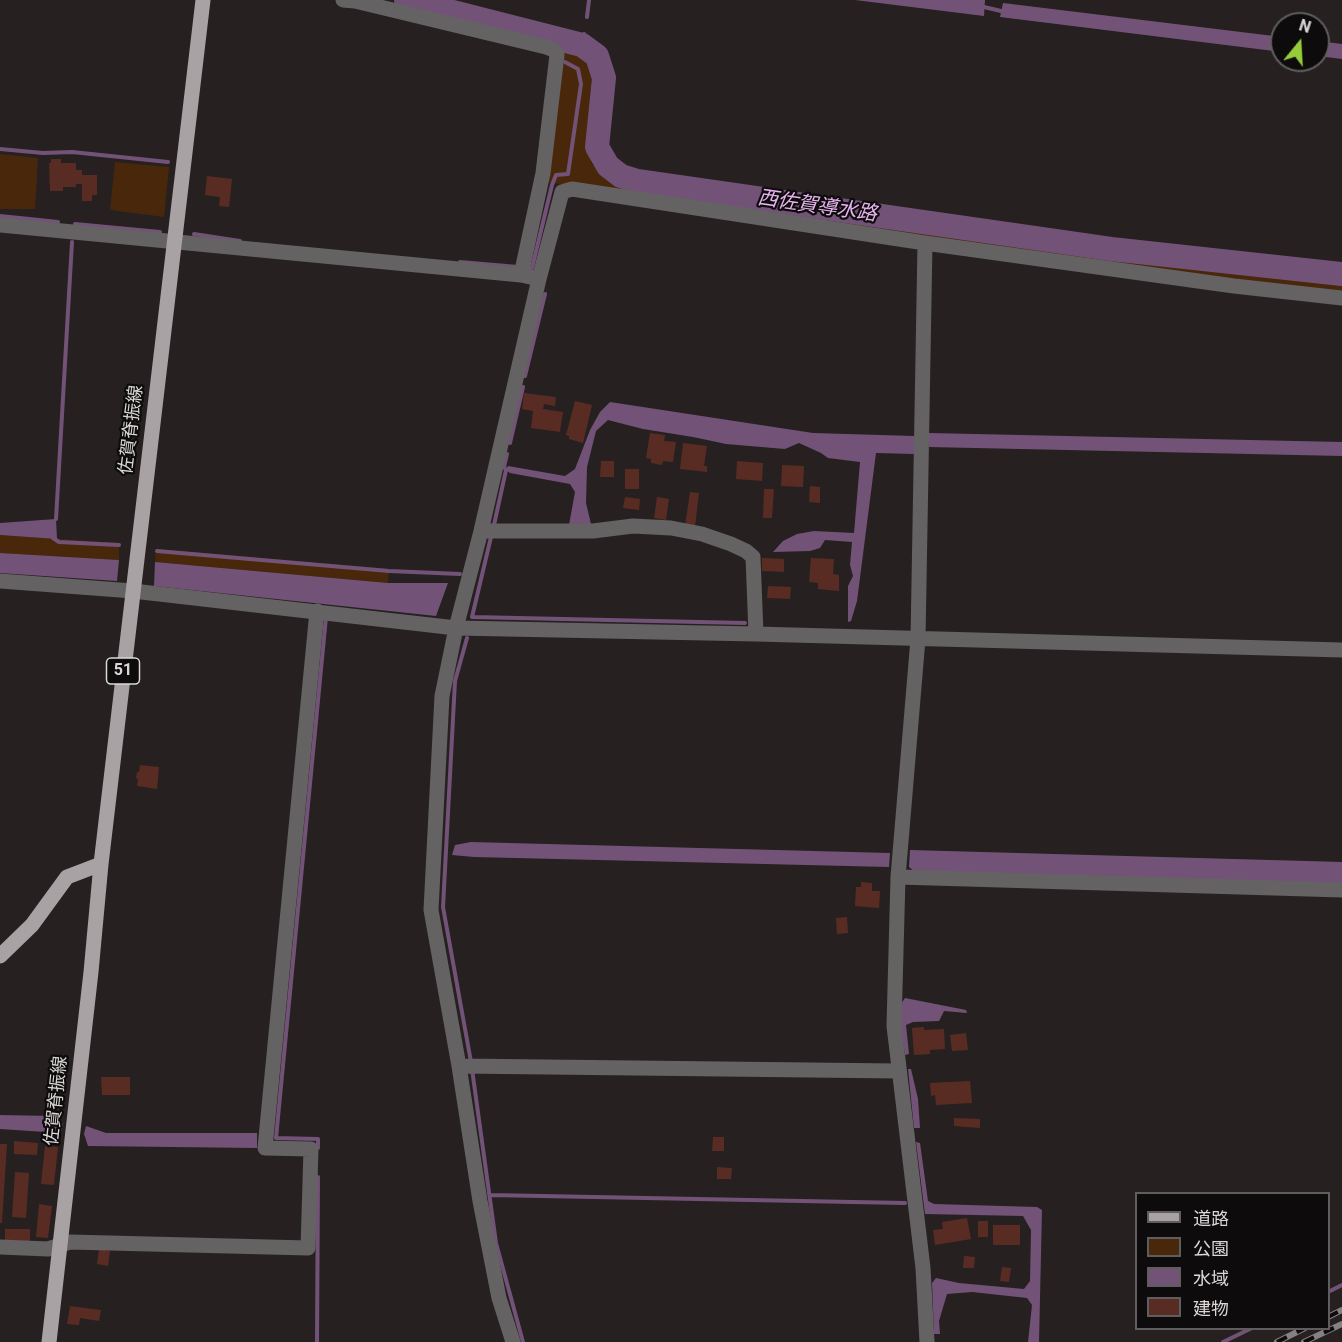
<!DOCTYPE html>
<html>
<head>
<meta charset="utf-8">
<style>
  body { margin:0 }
  #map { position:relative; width:1342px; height:1342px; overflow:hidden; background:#262021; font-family:Roboto,"Noto Sans JP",sans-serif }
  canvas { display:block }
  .legend { position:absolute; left:1135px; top:1192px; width:195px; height:138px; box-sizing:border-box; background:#0d0b0b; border:2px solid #5f5d5d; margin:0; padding:8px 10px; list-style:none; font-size:18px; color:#dbd7d7 }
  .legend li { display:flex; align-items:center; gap:12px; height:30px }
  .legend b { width:30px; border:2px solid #5f5d5d }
  .north { position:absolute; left:1270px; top:12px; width:60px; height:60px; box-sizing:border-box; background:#0d0b0b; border:2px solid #5f5d5d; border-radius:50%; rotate:18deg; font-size:16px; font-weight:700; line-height:24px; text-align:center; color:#dbd7d7 }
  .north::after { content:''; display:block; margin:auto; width:21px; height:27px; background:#96cc3a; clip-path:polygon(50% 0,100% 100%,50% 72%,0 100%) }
</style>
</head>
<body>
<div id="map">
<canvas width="1342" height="1342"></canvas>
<ul class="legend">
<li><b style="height:8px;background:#a8a2a5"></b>道路</li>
<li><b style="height:16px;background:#49270b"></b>公園</li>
<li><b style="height:16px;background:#725377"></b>水域</li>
<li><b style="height:16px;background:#592c23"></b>建物</li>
</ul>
<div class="north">N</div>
</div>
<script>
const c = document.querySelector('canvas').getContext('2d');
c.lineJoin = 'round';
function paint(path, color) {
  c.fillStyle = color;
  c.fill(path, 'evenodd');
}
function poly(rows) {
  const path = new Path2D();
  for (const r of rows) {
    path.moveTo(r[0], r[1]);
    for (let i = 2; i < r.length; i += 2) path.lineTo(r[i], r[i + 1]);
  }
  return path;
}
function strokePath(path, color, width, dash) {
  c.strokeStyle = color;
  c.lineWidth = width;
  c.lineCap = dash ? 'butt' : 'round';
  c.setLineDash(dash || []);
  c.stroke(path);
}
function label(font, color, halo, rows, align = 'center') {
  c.font = font + ' Roboto,"Noto Sans JP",sans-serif';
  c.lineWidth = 4.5;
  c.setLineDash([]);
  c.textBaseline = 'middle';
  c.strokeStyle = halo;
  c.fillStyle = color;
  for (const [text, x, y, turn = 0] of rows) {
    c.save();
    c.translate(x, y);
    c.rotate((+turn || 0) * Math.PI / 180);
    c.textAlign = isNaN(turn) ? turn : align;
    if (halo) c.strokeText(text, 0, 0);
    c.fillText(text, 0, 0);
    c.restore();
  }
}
paint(poly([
  [563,47,584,54,592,76,586,143,592,164,614,184,1177,266,1342,284,1342,293,1224,280,547,182],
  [0,154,38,158,35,209,0,209],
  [115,162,169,167,164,217,110,210],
  [0,535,119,543,119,560,0,553],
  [156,549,389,569,388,583,155,562]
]), '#49270b');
paint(poly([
  [855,0,985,0,984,16],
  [1003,3,1282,37,1282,52,1000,17],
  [1318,41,1342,44,1342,59,1318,56],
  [610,402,813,433,914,436,914,454,876,453,857,601,851,621,848,622,848,586,853,576,850,565,852,542,825,540,820,548,810,551,773,552,783,541,797,534,814,531,854,533,860,462,828,458,821,453,799,443,785,449,726,444,693,437,643,429,608,420,596,431,587,467,586,503,591,524,569,525,575,492,570,484,510,473,506,470,508,466,565,476,575,469,590,430,600,412],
  [929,433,1342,442,1342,456,929,447],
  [56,519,57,539,0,535,0,523],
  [0,553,119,560,117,581,0,573],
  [155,562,388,583,448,583,436,616,154,586],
  [471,842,890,853,889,867,474,857,452,855,455,845],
  [910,850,1342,862,1342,884,915,872,909,867],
  [905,998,966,1010,967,1013,944,1011,939,1021,913,1022,906,1025,909,1054,905,1055,901,1029,901,1004],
  [908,1069,911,1069,918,1099,920,1128,914,1128],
  [0,1115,54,1116,63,1124,61,1133,0,1129],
  [86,1126,106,1133,257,1133,257,1148,88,1146,84,1134],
  [916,1142,920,1143,928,1201,934,1204,1037,1207,1042,1210,1039,1342,1028,1342,1032,1305,1027,1298,972,1292,947,1294,939,1321,940,1334,934,1334,932,1283,936,1278,959,1283,1024,1289,1030,1281,1031,1230,1023,1216,925,1214]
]), '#725377');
strokePath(poly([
  [984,7,1001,11],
  [587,17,589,0],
  [582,45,584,34],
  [0,149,43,153,72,152,168,162],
  [0,216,58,222],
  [75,224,160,232],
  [194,234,240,241],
  [460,262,518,267],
  [526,268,532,268,552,185,556,175,568,174,581,84,578,69,565,62],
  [525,376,545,294],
  [510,443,523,387],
  [56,519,72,242],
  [494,525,506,470,504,467,507,454],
  [491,537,472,617,745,623],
  [53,538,59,542,119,545],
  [157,551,389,571,460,574],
  [467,638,455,681,443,907,471,1062],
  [472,1069,496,1243,523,1342],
  [318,1148,318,1139,276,1138,326,617],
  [490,1195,905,1203],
  [1328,1292,1342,1285],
  [317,1342,318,1177],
  [1223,1342,1252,1328]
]), '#725377', 4);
strokePath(poly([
  [406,0,582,45,597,56,604,78,597,147,608,166,621,176,637,181,1111,249,1342,274]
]), '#725377', 24);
paint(poly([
  [51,159,61,159,61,163,76,163,76,170,82,170,82,175,97,175,97,195,92,195,92,201,82,201,82,184,76,184,76,187,63,187,63,191,50,191,49,163,51,163],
  [207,176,232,179,229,207,219,206,220,197,205,195],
  [524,393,556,397,555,406,544,404,543,409,563,412,560,432,531,428,533,411,522,409],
  [575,401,592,405,583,443,569,439,569,436,566,435],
  [650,433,665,435,664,441,676,442,673,462,663,461,662,465,651,463,651,459,646,458],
  [683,443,707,446,704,466,707,466,707,472,680,469],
  [601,461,614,461,614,477,600,477],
  [737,461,763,463,762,481,736,479],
  [782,465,804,466,803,487,781,486],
  [625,469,639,469,639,489,625,489],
  [810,486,820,487,820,503,809,502],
  [764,489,774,489,772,518,763,518],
  [690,492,699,493,695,527,685,526],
  [625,497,640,499,639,510,623,508],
  [657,497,669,499,666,520,654,518],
  [762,558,784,559,784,572,762,571],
  [811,558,834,559,833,574,839,575,839,591,818,589,818,583,809,582],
  [768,586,791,587,790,599,767,598],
  [140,765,159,767,157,789,137,786,138,779,136,778,137,772,139,772],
  [861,882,872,883,872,891,880,891,879,908,855,906,856,887,861,887],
  [847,917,848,933,837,934,836,918],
  [924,1027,924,1030,944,1029,945,1049,930,1050,930,1054,914,1055,912,1028],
  [966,1033,968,1050,952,1051,950,1035],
  [101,1077,130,1077,130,1095,102,1095],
  [970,1081,972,1103,936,1105,935,1095,931,1096,930,1083],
  [954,1118,980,1119,980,1128,954,1126],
  [713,1137,724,1137,724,1151,712,1151],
  [14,1141,38,1143,37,1155,14,1154],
  [0,1144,7,1144,2,1223,0,1223],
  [45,1146,58,1147,54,1185,41,1184],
  [717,1167,732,1168,731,1179,717,1179],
  [15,1172,29,1173,26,1218,12,1217],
  [39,1204,52,1206,48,1238,36,1237],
  [967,1218,971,1239,935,1245,933,1230,943,1229,942,1222],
  [978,1221,988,1221,988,1237,978,1237],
  [993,1225,1020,1225,1020,1245,993,1245],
  [5,1229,30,1229,30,1241,5,1241],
  [99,1249,110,1251,108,1266,97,1264],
  [964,1256,975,1257,974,1268,963,1268],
  [1002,1267,1011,1268,1009,1282,1000,1281],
  [70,1306,101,1310,99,1321,80,1318,79,1325,67,1324]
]), '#592c23');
strokePath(poly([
  [343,0,355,1,546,47,554,50,557,55,543,173,521,275],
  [0,225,521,275,539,279],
  [925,243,918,639,898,877,894,1026,923,1268,927,1342],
  [481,531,593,531,633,526,671,528,702,534,731,544,746,551,753,557,756,634],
  [0,581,133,591,456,628,756,634,1342,650],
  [898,877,1342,890],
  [459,1066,898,1071],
  [0,1247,48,1249,70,1242,308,1248,311,1149,265,1148,317,611],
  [513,1342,499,1298,480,1201,459,1066,431,910,442,696,456,628,481,531,539,279,562,192,572,189,925,243,1234,286,1342,298]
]), '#656263', 15);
strokePath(poly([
  [0,956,32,925,67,877,101,864],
  [49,1342,91,972,101,864,203,0]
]), '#a8a2a5', 15);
const rail = poly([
  [1328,1317,1342,1310],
  [1277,1342,1305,1328],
  [1304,1342,1342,1324]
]);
strokePath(rail, '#858081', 6);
strokePath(rail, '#0d0b0b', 4, [11]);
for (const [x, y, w] of [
  [123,671,33]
]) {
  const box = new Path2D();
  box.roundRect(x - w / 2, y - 13, w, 26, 4.5);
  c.fillStyle = '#0d0b0b';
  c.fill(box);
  strokePath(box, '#dbd7d7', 1.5);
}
label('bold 16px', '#dbd7d7', null, [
  ["51",123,671]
]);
label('18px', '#dbd7d7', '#0d0b0b', [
  ["佐賀脊振線",132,430,-83],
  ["佐賀脊振線",57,1101,-84]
]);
label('italic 20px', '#e7b4f0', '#0d0b0b', [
  ["西佐賀導水路",817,207,8]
]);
</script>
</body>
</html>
